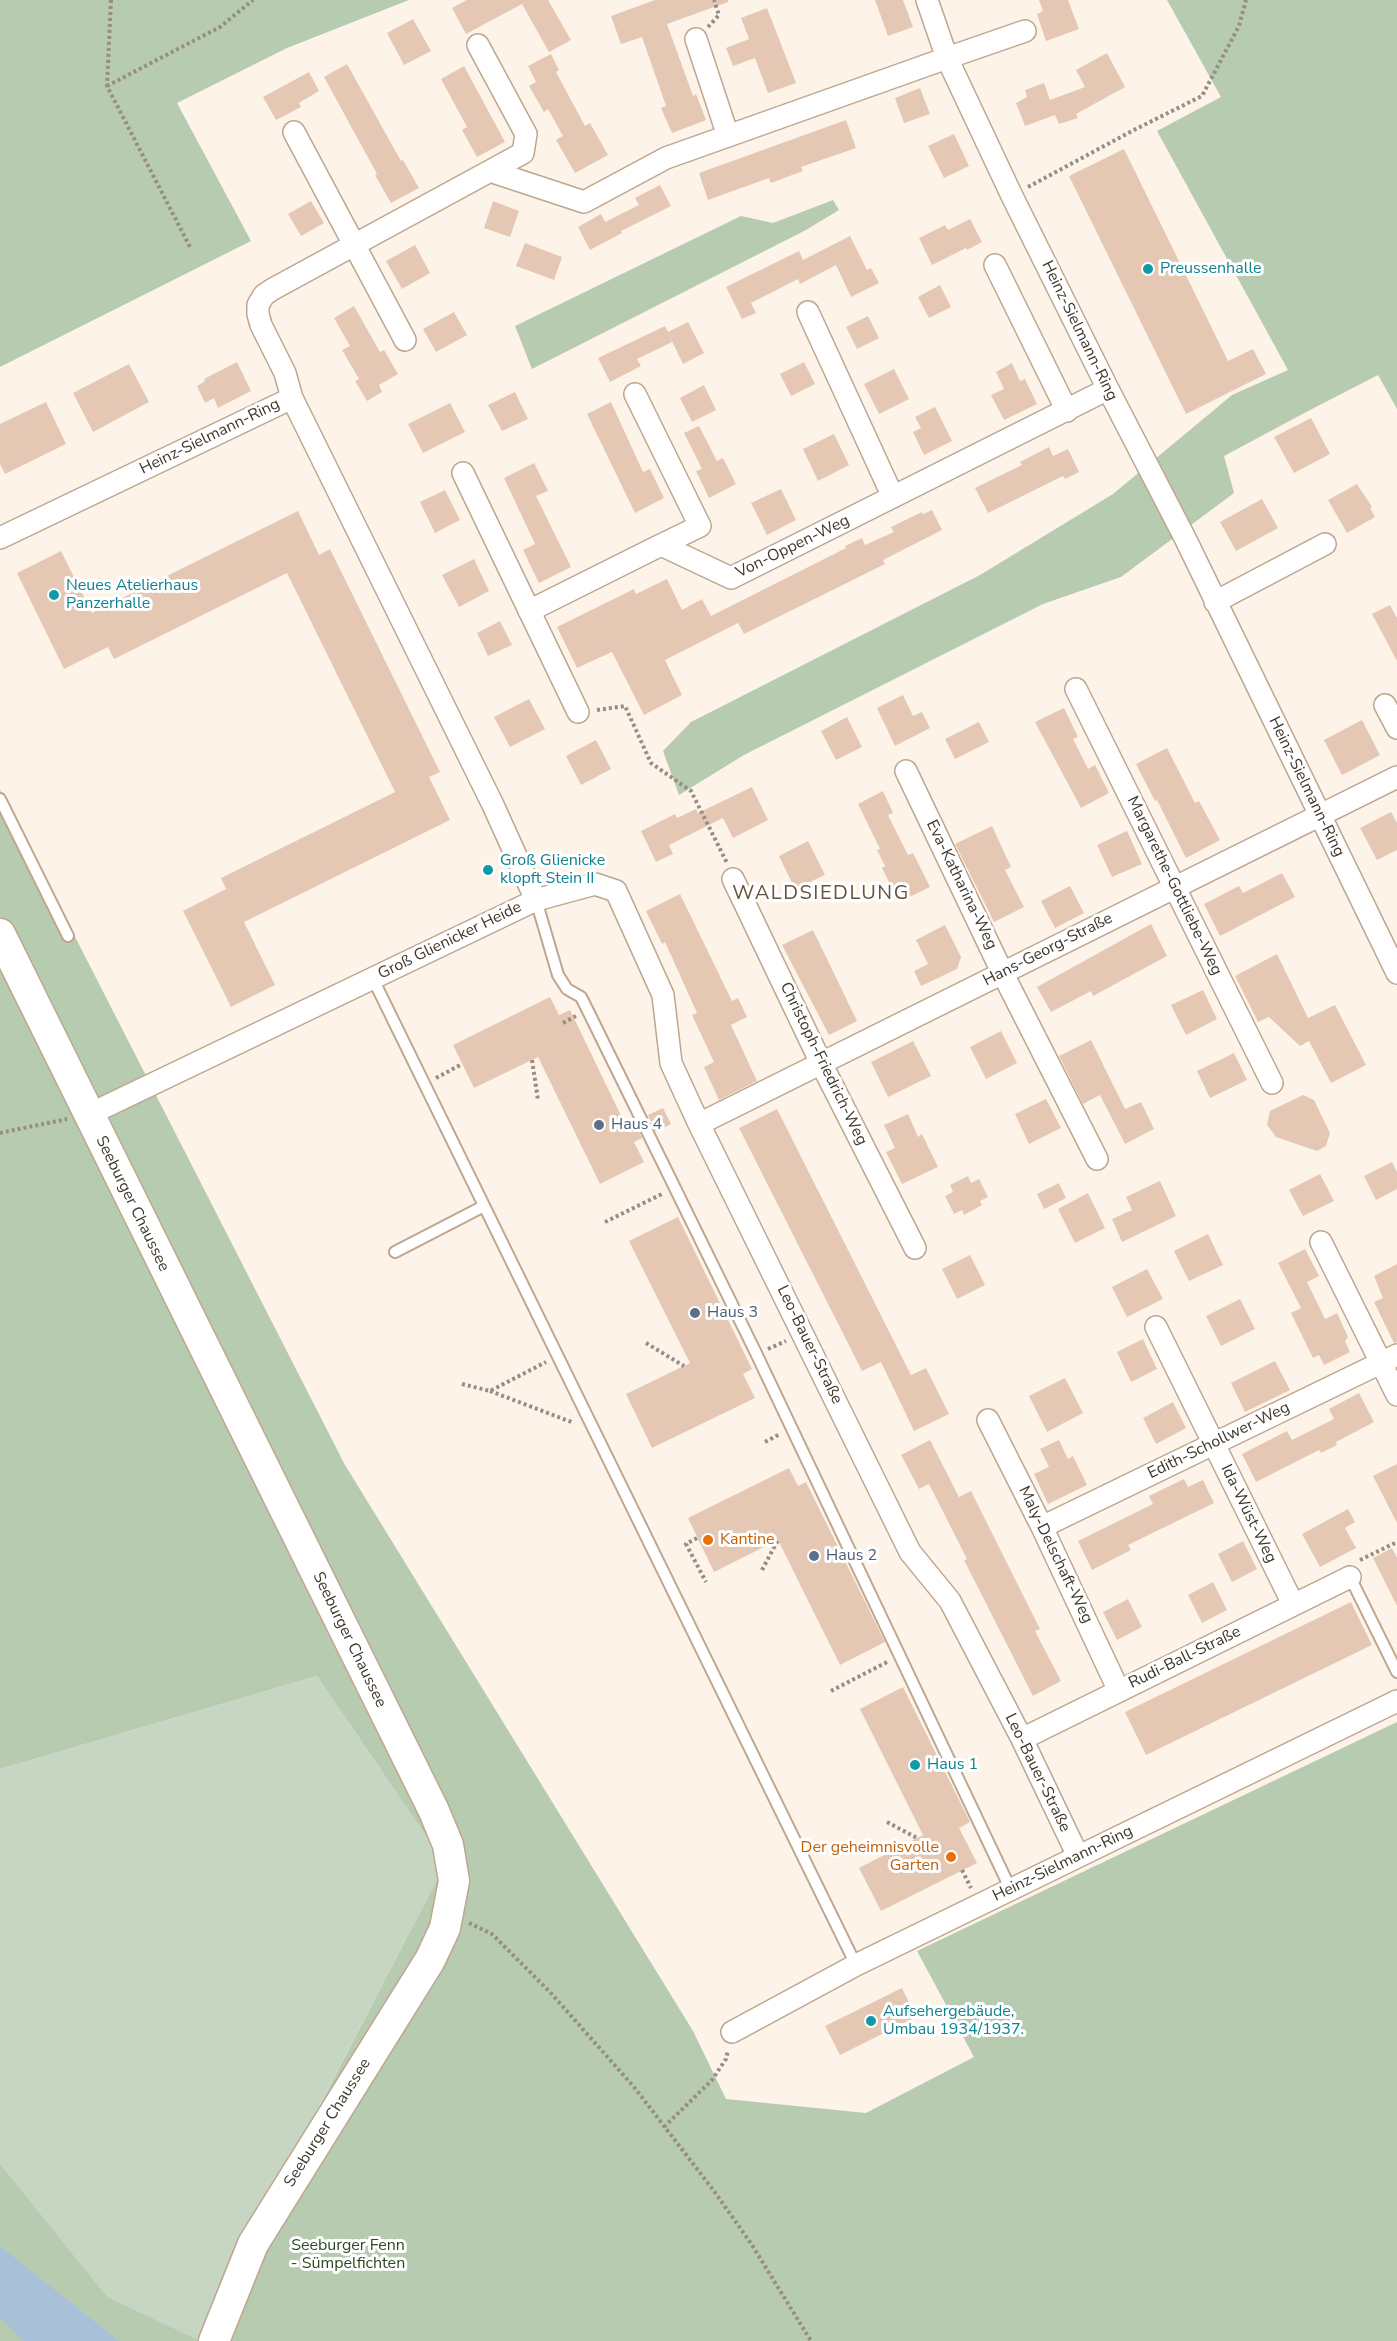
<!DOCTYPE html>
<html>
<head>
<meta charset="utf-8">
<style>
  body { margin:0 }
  canvas { display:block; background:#fdf3e9 }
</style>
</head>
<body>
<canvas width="1397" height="2341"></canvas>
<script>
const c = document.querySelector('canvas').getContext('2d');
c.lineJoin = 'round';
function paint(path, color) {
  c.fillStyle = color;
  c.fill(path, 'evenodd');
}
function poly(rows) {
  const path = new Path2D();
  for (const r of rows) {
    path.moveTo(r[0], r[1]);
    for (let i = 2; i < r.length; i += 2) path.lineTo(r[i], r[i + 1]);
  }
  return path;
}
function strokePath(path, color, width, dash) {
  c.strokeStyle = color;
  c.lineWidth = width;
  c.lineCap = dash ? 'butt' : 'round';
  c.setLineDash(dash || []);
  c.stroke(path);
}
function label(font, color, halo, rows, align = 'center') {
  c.font = font + ' "Nunito Sans",sans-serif';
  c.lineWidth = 6;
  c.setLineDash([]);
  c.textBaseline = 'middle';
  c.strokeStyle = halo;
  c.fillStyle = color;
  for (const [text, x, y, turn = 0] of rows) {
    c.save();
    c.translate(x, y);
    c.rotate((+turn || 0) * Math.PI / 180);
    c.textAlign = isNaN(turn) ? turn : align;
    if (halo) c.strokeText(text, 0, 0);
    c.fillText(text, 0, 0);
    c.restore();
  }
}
paint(poly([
  [317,1676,445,1864,198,2339,200,2341,0,2341,0,1769]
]), '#c7d6c3');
paint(poly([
  [0,0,409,0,287,48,177,103,251,241,0,367],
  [1167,0,1397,0,1397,409,1378,375,1310,410,1224,456,1234,493,1121,577,1043,604,744,755,679,795,663,751,691,722,980,575,1113,494,1232,395,1288,370,1157,131,1221,97],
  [833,200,839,210,806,230,532,369,515,326,741,216,773,223],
  [0,790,345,1465,693,2031,726,2099,866,2113,974,2057,917,1951,1397,1722,1397,2341,119,2341,0,2246,0,2164,107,2297,198,2340,445,1864,317,1676,0,1769],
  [0,2317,1,2317,23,2341,0,2341]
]), '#b6cbb0');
paint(poly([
  [0,2246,114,2337,119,2341,23,2341,0,2317]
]), '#a8c1d8');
paint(poly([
  [467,0,548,0,571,40,549,52,522,4,466,34,452,8],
  [655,0,728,0,728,2,667,24,693,96,696,94,706,120,672,133,661,108,666,106,642,37,621,44,611,16],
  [875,0,903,0,913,27,888,36],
  [1039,0,1068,0,1079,29,1046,41,1037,14,1043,11],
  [767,8,796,83,768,93,755,58,733,66,726,48,749,39,741,18],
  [413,19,431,51,404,65,387,33],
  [1107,53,1125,87,1076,114,1078,118,1059,124,1055,115,1025,126,1016,103,1027,97,1025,90,1044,83,1050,100,1085,87,1076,70],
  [551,54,559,70,556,72,585,126,590,123,608,155,575,173,556,140,563,136,548,109,544,112,529,86,536,82,528,66],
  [347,64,401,161,403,160,419,188,391,203,375,175,377,174,324,77],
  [464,66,505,142,477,157,462,130,467,127,441,79],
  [309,72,319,91,299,103,301,107,276,120,263,97],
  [920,88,930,114,904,123,895,98],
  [846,120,856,148,801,167,803,171,771,183,769,178,708,200,699,173],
  [954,134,969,166,944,178,928,146],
  [1124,149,1228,361,1253,349,1266,374,1186,414,1069,176],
  [660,185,671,206,621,231,622,233,590,250,578,227,601,214,605,222,639,205,635,198],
  [311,201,324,223,301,236,288,214],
  [493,201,519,211,510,237,484,228],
  [970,219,982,242,967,250,966,248,932,265,919,238,945,225,948,230],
  [850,236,867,270,871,268,879,283,851,297,836,265,800,284,798,279,751,303,756,313,742,319,726,287,799,251,803,260],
  [525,243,562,257,554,280,516,266],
  [415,245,430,273,402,289,386,261],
  [940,285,951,307,929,318,918,297],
  [354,306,380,352,384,350,398,374,379,385,382,392,367,401,355,381,359,379,342,350,350,346,334,318],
  [454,312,467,335,436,352,423,329],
  [868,316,879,338,857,349,846,327],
  [688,322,704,353,683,364,668,333,672,342,637,359,641,366,610,382,598,358,665,326,668,332],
  [237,362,251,391,218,408,214,398,205,403,197,386,205,381,204,379],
  [804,362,815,384,791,396,780,374],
  [1012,363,1020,381,1025,379,1037,404,1004,420,991,395,1004,389,996,372],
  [129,364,149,402,93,432,73,393],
  [894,369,909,399,879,414,864,384],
  [704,385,716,410,692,422,680,398],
  [515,392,528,419,502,431,488,405],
  [46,402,66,444,5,474,0,464,0,424],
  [611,402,643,472,650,469,664,498,635,513,587,414],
  [450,403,465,432,423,453,408,424],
  [935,407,952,441,924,455,913,432,921,428,915,417],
  [1311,418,1330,454,1294,473,1274,437],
  [699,426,717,461,723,458,736,484,709,498,696,471,702,469,684,433],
  [834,434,849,465,818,481,803,449],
  [1049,447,1053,456,1068,449,1079,472,1065,479,1063,476,988,513,975,488,1022,465,1020,462],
  [534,463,548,491,536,496,571,567,539,583,523,550,535,544,504,478],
  [1357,484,1372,507,1370,508,1375,517,1347,533,1328,500],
  [781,489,796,520,767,535,751,503],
  [445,490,460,520,435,533,420,502],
  [1262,499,1278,528,1236,551,1220,522],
  [932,510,942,530,883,560,885,564,744,634,738,623,665,660,682,695,644,715,612,652,577,668,557,627,634,589,636,594,667,579,682,610,702,599,711,616,846,548,845,546,862,538,865,545,894,532,891,527,922,512,923,514],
  [298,511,319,555,330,549,440,772,429,777,450,820,244,922,275,985,231,1007,183,911,226,889,221,878,395,792,287,573,114,659,108,647,64,669,17,573,61,551,92,613],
  [474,559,489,591,459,607,442,575],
  [1390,605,1397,618,1397,661,1372,614],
  [500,621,512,645,488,656,477,633],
  [903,695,913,716,922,712,930,728,895,746,877,708],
  [529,699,545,729,510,747,494,717],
  [1064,708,1078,737,1073,739,1088,769,1095,765,1109,793,1081,808,1035,722],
  [847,717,862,747,836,760,821,731],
  [1362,720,1380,755,1342,775,1324,740],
  [979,722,989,742,955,759,945,739],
  [596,740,611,769,581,785,566,756],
  [1167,748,1195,803,1199,801,1220,840,1186,858,1157,800,1155,801,1136,764],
  [752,787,768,820,733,838,723,818,669,845,673,854,656,862,641,831,675,814,677,818,696,809,698,813],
  [883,791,893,813,888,815,908,855,913,853,930,887,899,902,882,868,885,866,877,850,880,849,858,804],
  [1391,812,1397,823,1397,850,1377,860,1360,828],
  [992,826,1011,867,1005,870,1024,907,994,922,955,844],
  [1127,831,1142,864,1112,877,1097,845],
  [808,841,825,875,795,889,779,856],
  [1282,873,1295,897,1220,936,1204,904,1239,886,1243,893],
  [1070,886,1084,913,1055,928,1041,901],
  [680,894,732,1001,738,998,747,1017,731,1025,757,1081,719,1100,704,1067,714,1062,692,1015,697,1013,665,942,662,944,646,911],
  [1151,924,1167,956,1093,996,1091,991,1051,1012,1037,987],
  [945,925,961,957,957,969,921,986,914,971,928,964,916,940],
  [813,930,857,1021,829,1035,782,945],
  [1277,954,1308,1018,1335,1005,1366,1065,1331,1083,1309,1041,1300,1046,1269,1017,1258,1022,1235,976],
  [1203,990,1217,1019,1186,1035,1171,1005],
  [550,997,559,1015,570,1010,626,1126,634,1122,642,1138,634,1142,644,1162,600,1184,538,1057,474,1088,453,1045],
  [1001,1031,1017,1063,986,1079,970,1047],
  [1091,1040,1125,1109,1141,1102,1154,1129,1125,1144,1100,1095,1083,1104,1059,1056],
  [913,1041,931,1076,888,1097,871,1062],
  [1234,1053,1247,1080,1210,1098,1197,1071],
  [1303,1095,1314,1100,1330,1133,1326,1146,1317,1151,1276,1137,1267,1125,1270,1111],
  [1046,1099,1061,1128,1029,1144,1015,1114],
  [663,1108,671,1124,656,1132,648,1115],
  [777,1109,911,1375,926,1368,949,1414,914,1431,881,1362,862,1371,739,1128],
  [908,1114,918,1137,922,1134,938,1167,902,1184,886,1152,895,1148,884,1125],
  [1392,1162,1397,1172,1397,1189,1376,1200,1364,1176],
  [1320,1174,1334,1201,1303,1216,1289,1190],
  [968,1176,971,1183,979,1179,988,1197,980,1201,982,1205,964,1215,962,1210,954,1214,945,1196,953,1192,950,1185],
  [1160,1181,1176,1216,1122,1242,1112,1219,1132,1210,1126,1197],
  [1059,1183,1066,1198,1044,1209,1037,1194],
  [1088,1193,1105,1228,1075,1243,1058,1209],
  [678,1217,752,1369,743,1374,755,1398,652,1448,626,1394,690,1363,629,1241],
  [1208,1234,1223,1265,1189,1281,1174,1251],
  [1305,1249,1319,1276,1307,1282,1325,1319,1337,1313,1348,1337,1345,1341,1350,1352,1324,1365,1319,1355,1313,1358,1291,1313,1301,1308,1278,1263],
  [970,1255,985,1285,957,1299,942,1269],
  [1397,1264,1397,1342,1394,1343,1374,1302,1383,1298,1374,1276],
  [1147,1269,1163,1299,1127,1317,1112,1287],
  [1240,1299,1255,1329,1221,1346,1206,1316],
  [1143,1339,1157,1369,1131,1382,1117,1352],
  [1275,1361,1290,1390,1245,1412,1231,1383],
  [1065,1378,1083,1413,1047,1432,1029,1396],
  [1359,1393,1374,1422,1336,1442,1337,1445,1321,1453,1319,1450,1256,1482,1242,1454,1287,1431,1292,1440,1334,1419,1329,1409],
  [1173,1402,1186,1428,1156,1444,1143,1418],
  [930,1440,959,1497,971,1491,1040,1629,1035,1631,1061,1681,1033,1696,964,1560,967,1559,929,1484,919,1489,901,1455],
  [1059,1440,1068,1459,1073,1456,1087,1485,1048,1504,1034,1474,1049,1467,1040,1449],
  [1397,1464,1397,1523,1373,1476],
  [789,1468,798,1486,806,1482,885,1642,840,1665,778,1540,714,1572,688,1518],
  [1184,1479,1188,1487,1203,1480,1214,1503,1128,1545,1131,1550,1092,1570,1078,1541,1153,1504,1149,1496],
  [1348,1509,1355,1522,1345,1528,1356,1548,1320,1567,1302,1534],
  [1243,1541,1257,1569,1232,1582,1218,1554],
  [1392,1548,1397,1558,1397,1606,1373,1558],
  [1213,1582,1227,1610,1202,1623,1188,1595],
  [1128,1599,1142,1627,1117,1640,1103,1612],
  [1351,1602,1372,1645,1146,1755,1125,1712],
  [903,1687,970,1822,959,1828,977,1863,881,1911,859,1868,923,1835,860,1709],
  [902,1988,916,2017,840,2055,825,2026]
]), '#e5c8b4');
const lane = poly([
  [0,799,68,936],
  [536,900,558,975,567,989,581,997,589,1013,755,1351,1011,1890],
  [373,979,856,1965],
  [395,1252,484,1206],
  [1350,1577,1397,1672]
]);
const street = poly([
  [927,0,947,58,1025,31],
  [696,39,728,136],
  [478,45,526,134,523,153,490,171],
  [294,132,405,340],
  [995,265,1067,411],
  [808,312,893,497],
  [635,394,700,526,661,545],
  [463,473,578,712],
  [0,538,292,398],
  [1215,602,1325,544],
  [529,611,661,545,731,578,1108,389],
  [1076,689,1272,1083],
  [1385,705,1397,728],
  [906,771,1003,974,1097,1159],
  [733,879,821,1063,915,1248],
  [536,900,493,805,292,398,285,373,261,325,258,314,258,305,264,295,273,289,490,171,584,202,666,158,947,58,1012,196,1108,389,1185,538,1397,973],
  [88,1115,536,900,595,884,616,891,663,995,671,1063,699,1124,910,1552,950,1601,1022,1739,1078,1856],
  [699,1124,1397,777],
  [1321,1242,1397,1395],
  [1156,1327,1293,1604],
  [988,1420,1042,1527,1119,1691],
  [1042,1527,1397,1355],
  [1022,1739,1350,1577],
  [732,2032,856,1965,1397,1701]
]);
const secondary = poly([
  [0,934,434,1811,448,1845,454,1881,445,1928,430,1960,253,2244,214,2341]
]);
strokePath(lane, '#bea68f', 14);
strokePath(street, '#bea68f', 24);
strokePath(secondary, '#bea68f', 33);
strokePath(poly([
  [111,0,107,86,190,247],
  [708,27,719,15,714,0],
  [107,86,220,27,253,0],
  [1028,187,1132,131,1202,96,1239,26,1246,0],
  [597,710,625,706,651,763,691,791,727,863],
  [563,1023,576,1016],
  [532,1060,538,1100],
  [436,1078,462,1064],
  [0,1133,67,1119],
  [605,1222,664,1193],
  [646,1343,684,1366],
  [768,1349,786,1341],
  [462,1384,490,1391,546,1362],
  [490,1391,574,1423],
  [765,1442,780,1434],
  [697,1538,686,1544,706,1582],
  [1360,1560,1397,1542],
  [762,1570,778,1540],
  [831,1691,889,1661],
  [887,1822,917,1838],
  [962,1870,971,1888],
  [469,1923,492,1934,550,1992,634,2087,714,2191,752,2245,811,2341],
  [664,2127,712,2080,726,2059,728,2050]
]), '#978d83', 4, [3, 3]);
strokePath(lane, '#fff', 10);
strokePath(street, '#fff', 21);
strokePath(secondary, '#fff', 30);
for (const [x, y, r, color] of [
  [1148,269,6,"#0f9aa8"],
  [54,595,6,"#0f9aa8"],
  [488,870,6,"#0f9aa8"],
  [599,1125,6,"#5c6f8a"],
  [695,1313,6,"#5c6f8a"],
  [708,1540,6,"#e8710a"],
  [814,1556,6,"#5c6f8a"],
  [915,1765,6,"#0f9aa8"],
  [951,1857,6,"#e8710a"],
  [871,2021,6,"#0f9aa8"]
]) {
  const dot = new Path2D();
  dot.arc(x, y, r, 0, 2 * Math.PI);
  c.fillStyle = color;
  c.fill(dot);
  strokePath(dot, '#fff', 2);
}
label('16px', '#0d838f', '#fff', [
  ["Preussenhalle",1160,269],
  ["Neues Atelierhaus",66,586],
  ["Panzerhalle",66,604],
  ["Groß Glienicke",500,861],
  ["klopft Stein II",500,879],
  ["Haus 1",927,1765],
  ["Aufsehergebäude,",883,2012],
  ["Umbau 1934/1937.",883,2030]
], 'left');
label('16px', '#3f362c', '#fff', [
  ["Heinz-Sielmann-Ring",1079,331,64],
  ["Heinz-Sielmann-Ring",210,437,-26],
  ["Von-Oppen-Weg",793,547,-26],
  ["Heinz-Sielmann-Ring",1306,787,64],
  ["Eva-Katharina-Weg",961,885,64],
  ["Margarethe-Gottliebe-Weg",1174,886,64],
  ["Groß Glienicker Heide",450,941,-26],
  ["Hans-Georg-Straße",1048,950,-27],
  ["Christoph-Friedrich-Weg",823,1064,64],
  ["Seeburger Chaussee",132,1204,64],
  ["Leo-Bauer-Straße",809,1345,64],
  ["Edith-Schollwer-Weg",1219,1441,-26],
  ["Ida-Wüst-Weg",1248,1514,64],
  ["Maly-Delschaft-Weg",1055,1555,64],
  ["Seeburger Chaussee",349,1640,64],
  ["Rudi-Ball-Straße",1185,1658,-26],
  ["Leo-Bauer-Straße",1037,1773,64],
  ["Heinz-Sielmann-Ring",1063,1864,-26],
  ["Seeburger Chaussee",328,2123,-58]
]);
label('16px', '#4e5e75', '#fff', [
  ["Haus 4",611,1125],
  ["Haus 3",707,1313],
  ["Haus 2",826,1556]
], 'left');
label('16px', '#c56008', '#fff', [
  ["Kantine",720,1540],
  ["Der geheimnisvolle",939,1848,"right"],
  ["Garten",939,1866,"right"]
], 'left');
label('16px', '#2b4922', '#fff', [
  ["Seeburger Fenn",348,2246],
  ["- Sümpelfichten",348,2264]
]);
c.letterSpacing = '1.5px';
label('20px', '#67523e', '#fff', [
  ["WALDSIEDLUNG",821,894]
]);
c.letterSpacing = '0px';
</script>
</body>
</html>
